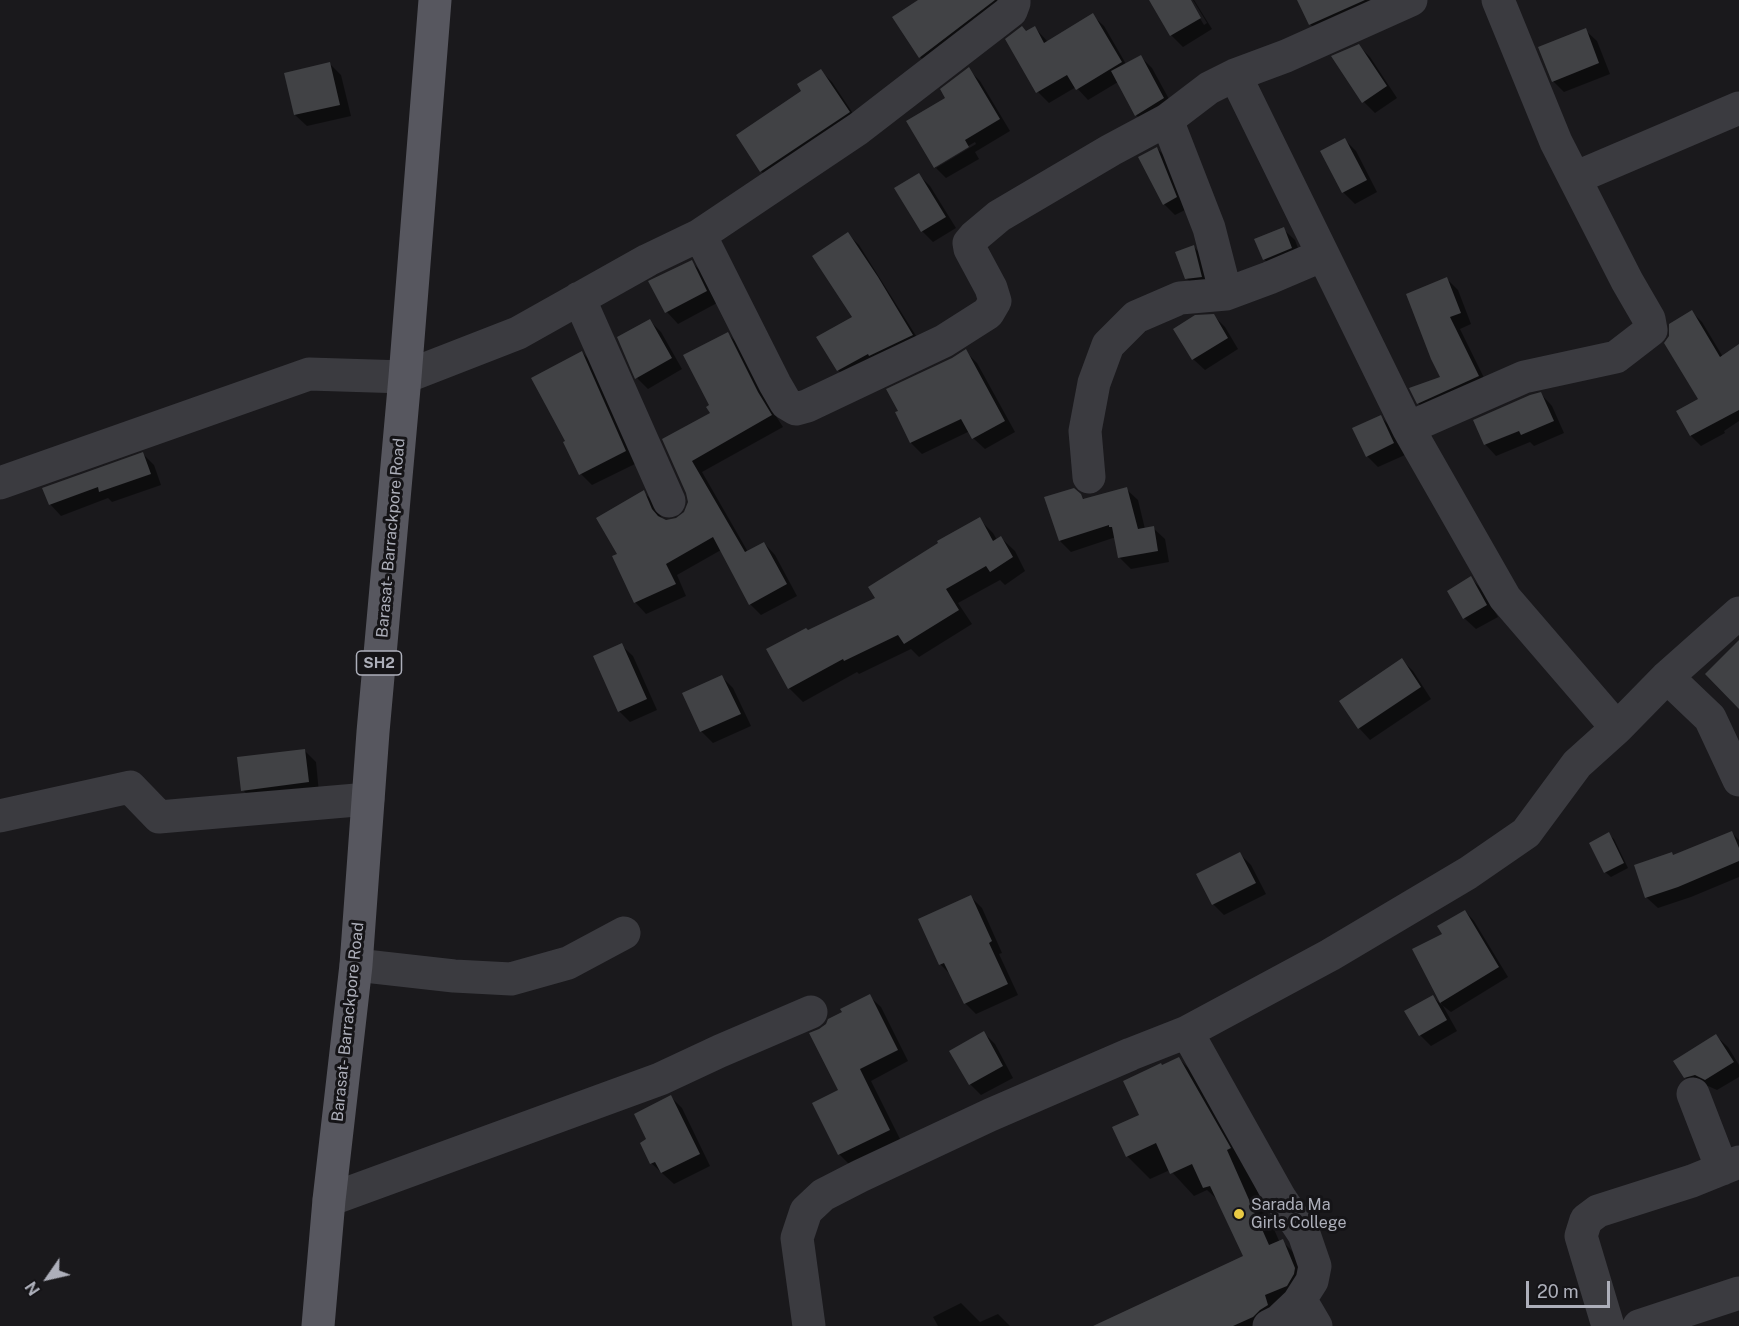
<!DOCTYPE html>
<html>
<head>
<meta charset="utf-8">
<style>
  body { margin:0 }
  #map { position:relative; width:1739px; height:1326px; overflow:hidden; background:#1a191c; font-family:"Public Sans",sans-serif }
  canvas { display:block }
  .north { position:absolute; left:18px; top:1248px; width:60px; height:60px; -webkit-text-stroke:4px #151417; paint-order:stroke; rotate:236deg; font-size:16px; font-weight:700; line-height:24px; text-align:center; color:#adafba }
  .north::after { content:''; display:block; margin:auto; width:21px; height:27px; background:#adafba; clip-path:polygon(50% 0,100% 100%,50% 72%,0 100%) }
  .scale { position:absolute; left:1526px; top:1281px; width:84px; height:27px; box-sizing:border-box; border:3px solid #adafba; border-top:0; padding-left:8px; font-size:18px; line-height:21px; white-space:nowrap; color:#adafba; -webkit-text-stroke:4px #151417; paint-order:stroke }
</style>
</head>
<body>
<div id="map">
<canvas width="1739" height="1326"></canvas>
<div class="north">N</div>
<div class="scale">20 m</div>
</div>
<script>
const c = document.querySelector('canvas').getContext('2d');
c.lineJoin = 'round';
function paint(path, color) {
  c.fillStyle = color;
  c.fill(path, 'evenodd');
}
function poly(rows) {
  const path = new Path2D();
  for (const r of rows) {
    path.moveTo(r[0], r[1]);
    for (let i = 2; i < r.length; i += 2) path.lineTo(r[i], r[i + 1]);
  }
  return path;
}
function strokePath(path, color, width, dash) {
  c.strokeStyle = color;
  c.lineWidth = width;
  c.lineCap = dash ? 'butt' : 'round';
  c.setLineDash(dash || []);
  c.stroke(path);
}
function label(font, color, halo, rows, align = 'center') {
  c.font = font + ' "Public Sans",sans-serif';
  c.lineWidth = 6;
  c.setLineDash([]);
  c.textBaseline = 'middle';
  c.strokeStyle = halo;
  c.fillStyle = color;
  for (const [text, x, y, turn = 0] of rows) {
    c.save();
    c.translate(x, y);
    c.rotate((+turn || 0) * Math.PI / 180);
    c.textAlign = isNaN(turn) ? turn : align;
    if (halo) c.strokeText(text, 0, 0);
    c.fillText(text, 0, 0);
    c.restore();
  }
}
paint(poly([
  [920,0,1008,0,932,68,920,57,894,18],
  [1151,0,1189,0,1204,25,1207,23,1193,0,1194,0,1212,29,1183,47,1171,35],
  [1299,0,1401,0,1322,36,1310,24],
  [1092,15,1104,26,1126,64,1140,56,1152,68,1175,110,1148,126,1136,115,1118,82,1088,100,1076,87,1049,103,1038,92,1027,33,1035,28,1048,42],
  [1585,30,1597,41,1610,74,1564,92,1553,81],
  [1359,46,1370,57,1397,98,1375,113,1364,102],
  [330,64,341,75,351,116,307,126,295,115],
  [968,69,980,81,1010,131,975,152,979,159,946,178,936,168,976,144,975,142,936,165,936,168,935,167,947,99],
  [821,71,832,82,860,124,772,182,761,171],
  [1345,140,1356,151,1377,192,1355,204,1343,192,1322,152],
  [1157,148,1168,160,1187,209,1175,215,1164,204],
  [919,175,930,186,956,228,933,242,922,231],
  [1283,229,1295,240,1302,259,1275,271,1264,259],
  [848,234,859,245,923,347,849,382,838,370,854,317],
  [1194,247,1205,258,1213,288,1198,289,1186,278],
  [691,262,703,273,717,303,678,324,667,312,650,282],
  [1447,279,1458,290,1471,324,1460,329,1489,388,1429,414,1418,403,1442,378],
  [1692,312,1702,322,1723,357,1739,346,1739,421,1724,431,1725,433,1701,446,1691,436,1678,411,1700,399],
  [1213,315,1225,327,1238,349,1205,370,1193,359],
  [650,321,661,332,682,369,648,389,637,378],
  [728,334,739,345,769,405,783,427,702,472,748,552,764,543,775,555,797,596,761,615,750,604,721,550,677,575,686,596,646,614,635,602,619,555,643,492,655,503,662,519,666,521,677,520,686,512,689,503,688,493,664,440,712,414,711,406],
  [965,351,977,363,1015,432,985,449,973,438,970,431,922,454,911,443,897,413],
  [582,352,593,364,637,463,592,485,581,474],
  [1541,394,1552,406,1564,433,1534,446,1530,442,1496,456,1485,444],
  [1381,417,1392,428,1405,455,1378,467,1367,456],
  [143,454,154,465,161,485,112,502,108,498,61,516,50,504],
  [1126,489,1138,500,1145,529,1153,528,1165,539,1169,562,1131,569,1120,558,1116,537,1071,552,1060,541,1080,495,1085,500],
  [979,519,993,533,997,540,1001,538,1015,551,1025,571,1005,585,1000,580,958,603,972,624,919,657,911,649,859,674,857,672,803,702,789,688,808,632,877,598],
  [1471,578,1482,590,1498,617,1476,629,1464,618],
  [621,645,633,656,657,710,630,722,619,711],
  [1402,660,1413,671,1431,699,1370,740,1359,728,1341,701],
  [722,677,733,688,751,726,713,743,701,731,684,694],
  [304,750,316,762,319,793,254,801,243,790],
  [1731,832,1739,840,1739,877,1691,897,1658,908,1646,897,1674,857],
  [1608,834,1614,839,1628,868,1611,877,1605,872],
  [1240,854,1251,865,1266,894,1224,915,1213,904],
  [971,897,982,908,1002,953,999,954,1018,995,976,1014,965,1003,952,976,940,964],
  [1465,911,1474,921,1508,977,1451,1012,1442,1005,1414,950,1444,935],
  [869,996,881,1007,908,1061,871,1081,901,1141,851,1166,839,1154,814,1103,840,1091],
  [1432,996,1443,1006,1457,1031,1431,1046,1420,1035],
  [984,1033,995,1044,1013,1078,981,1095,970,1084],
  [1716,1036,1728,1047,1739,1065,1739,1077,1717,1090,1708,1086,1696,1089,1685,1077],
  [1179,1059,1202,1081,1249,1172,1280,1243,1282,1241,1305,1264,1290,1326,1097,1326,1245,1256,1219,1201,1207,1190,1194,1196,1170,1170,1150,1179,1127,1156,1114,1128,1141,1115,1162,1066],
  [671,1097,682,1108,710,1166,674,1184,651,1163,649,1140],
  [961,1303,980,1322,998,1314,1010,1326,938,1326,933,1317]
]), '#0007');
paint(poly([
  [918,0,995,0,919,58,892,17],
  [1149,0,1191,0,1201,18,1170,36],
  [1297,0,1365,0,1309,25],
  [1093,13,1122,62,1076,90,1067,75,1036,93,1005,39,1022,26,1026,31,1035,26,1044,43],
  [1586,28,1599,63,1552,82,1538,47],
  [1359,44,1387,86,1362,103,1331,56],
  [1141,55,1164,98,1135,116,1111,71],
  [330,62,340,105,294,115,284,73],
  [969,67,1000,119,965,140,969,147,934,168,906,121,945,98,940,89],
  [821,69,850,112,760,172,736,135,801,91,797,84],
  [1345,138,1367,180,1342,193,1320,151],
  [1157,147,1177,197,1163,205,1138,157],
  [919,173,946,217,921,232,894,188],
  [1284,227,1292,248,1263,260,1254,239],
  [848,232,878,277,913,335,869,356,868,354,837,371,816,337,852,317,812,256],
  [1194,245,1202,277,1185,279,1175,252],
  [692,260,707,291,665,313,648,281],
  [1447,277,1461,313,1450,317,1479,376,1417,404,1409,388,1440,377,1431,359,1406,294],
  [1692,310,1720,357,1739,344,1739,410,1690,436,1676,411,1698,399,1664,343,1669,336,1669,324],
  [1214,314,1228,338,1192,360,1173,329,1195,315],
  [650,319,672,358,635,379,617,337],
  [728,332,758,392,772,415,692,461,745,552,764,542,787,584,749,605,713,537,666,564,676,584,634,603,612,556,617,554,596,518,644,490,652,509,658,516,666,520,676,518,684,512,688,502,686,493,662,439,710,413,706,407,709,405,683,355],
  [966,349,1005,421,972,439,961,419,910,443,895,412,898,411,886,389,952,358],
  [582,351,626,451,579,475,563,442,565,441,531,378],
  [1541,392,1554,421,1521,435,1519,431,1484,445,1473,420,1530,395],
  [1381,415,1394,443,1366,457,1352,428],
  [143,452,151,474,99,492,98,487,49,505,42,488],
  [1127,487,1138,529,1154,526,1158,551,1118,558,1112,527,1109,527,1109,525,1059,541,1044,497,1074,488,1081,494,1083,499],
  [980,517,993,541,1001,536,1013,557,990,572,986,566,946,589,959,610,904,644,898,635,844,661,843,659,788,689,766,649,806,628,808,630,875,598,868,587,938,543,937,541],
  [1471,576,1487,605,1463,619,1447,591],
  [1739,640,1739,709,1705,674],
  [622,643,647,699,618,712,593,656],
  [1402,658,1421,687,1358,729,1339,701],
  [722,675,741,714,700,732,682,693],
  [305,749,309,782,241,791,237,757],
  [1732,831,1739,848,1739,861,1678,887,1645,898,1634,865,1672,852,1673,855],
  [1609,832,1624,863,1604,873,1589,843],
  [1240,852,1256,883,1212,905,1196,874],
  [971,895,992,941,989,943,1008,984,964,1004,944,963,939,965,918,919],
  [1465,910,1499,967,1440,1003,1412,949,1442,934,1437,926],
  [870,994,898,1050,860,1069,890,1130,838,1155,812,1103,838,1090,809,1033,819,1029,826,1024,828,1019,842,1012,840,1009],
  [1433,995,1447,1020,1419,1036,1404,1011],
  [984,1031,1003,1066,969,1085,949,1051],
  [1716,1034,1734,1062,1705,1080,1695,1075,1684,1078,1673,1061],
  [1179,1057,1231,1148,1227,1150,1269,1245,1283,1239,1295,1268,1294,1274,1287,1286,1265,1295,1268,1305,1260,1310,1253,1317,1233,1326,1093,1326,1243,1256,1210,1186,1203,1188,1192,1164,1170,1174,1156,1143,1126,1157,1112,1127,1139,1115,1123,1081,1161,1063,1162,1065],
  [671,1095,700,1154,661,1173,655,1162,650,1164,640,1143,646,1139,634,1114]
]), '#414245');
strokePath(poly([
  [1235,75,1408,428,1524,377,1616,357,1651,330,1649,319,1627,281,1556,142,1498,0],
  [1167,120,1209,228,1226,294],
  [1575,178,1739,108],
  [700,235,775,384,786,403,796,409,807,406,944,341,988,313,995,301,991,288,970,249,969,243,974,237,999,216,1111,150,1167,120,1209,88,1235,75,1286,56,1411,0],
  [579,298,669,501],
  [1408,428,1505,598,1617,728],
  [1089,477,1085,431,1094,383,1108,345,1136,317,1180,298,1226,294,1269,278,1323,255],
  [0,483,309,374,405,377,518,333,648,260,700,235,858,129,1011,11,1014,3,1014,0],
  [1667,677,1710,718,1739,780],
  [0,816,130,787,159,817,368,799],
  [356,965,454,976,511,979,568,963,624,933],
  [1187,1032,1280,1198,1304,1234,1315,1266,1312,1281,1298,1303],
  [1693,1094,1722,1169],
  [329,1200,660,1079,720,1051,811,1012],
  [809,1326,797,1238,806,1211,823,1195,860,1176,990,1115,1131,1054,1187,1032,1330,955,1468,873,1526,833,1577,764,1617,728,1667,677,1739,613],
  [1269,1326,1279,1321,1298,1303,1306,1309,1316,1326],
  [1608,1326,1581,1236,1586,1220,1598,1211,1692,1181,1739,1162],
  [1639,1326,1739,1293]
]), '#3b3b40', 33);
strokePath(poly([
  [318,1326,329,1200,356,965,373,732,405,377,435,0]
]), '#57575f', 33);
for (const [x, y, r, color] of [
  [1239,1214,6,"#e9ca44"]
]) {
  const dot = new Path2D();
  dot.arc(x, y, r, 0, 2 * Math.PI);
  c.fillStyle = color;
  c.fill(dot);
  strokePath(dot, '#151417', 2);
}
for (const [x, y, w] of [
  [379,663,45]
]) {
  const box = new Path2D();
  box.roundRect(x - w / 2, y - 12, w, 24, 4.5);
  c.fillStyle = '#151417';
  c.fill(box);
  strokePath(box, '#adafba', 1.5);
}
label('bold 15px', '#adafba', null, [
  ["SH2",379,663]
]);
label('16px', '#adafba', '#151417', [
  ["Barasat- Barrackpore Road",391,538,-85],
  ["Barasat- Barrackpore Road",348,1022,-84]
]);
label('16px', '#adafba', '#151417', [
  ["Sarada Ma",1251,1205],
  ["Girls College",1251,1223]
], 'left');
</script>
</body>
</html>
